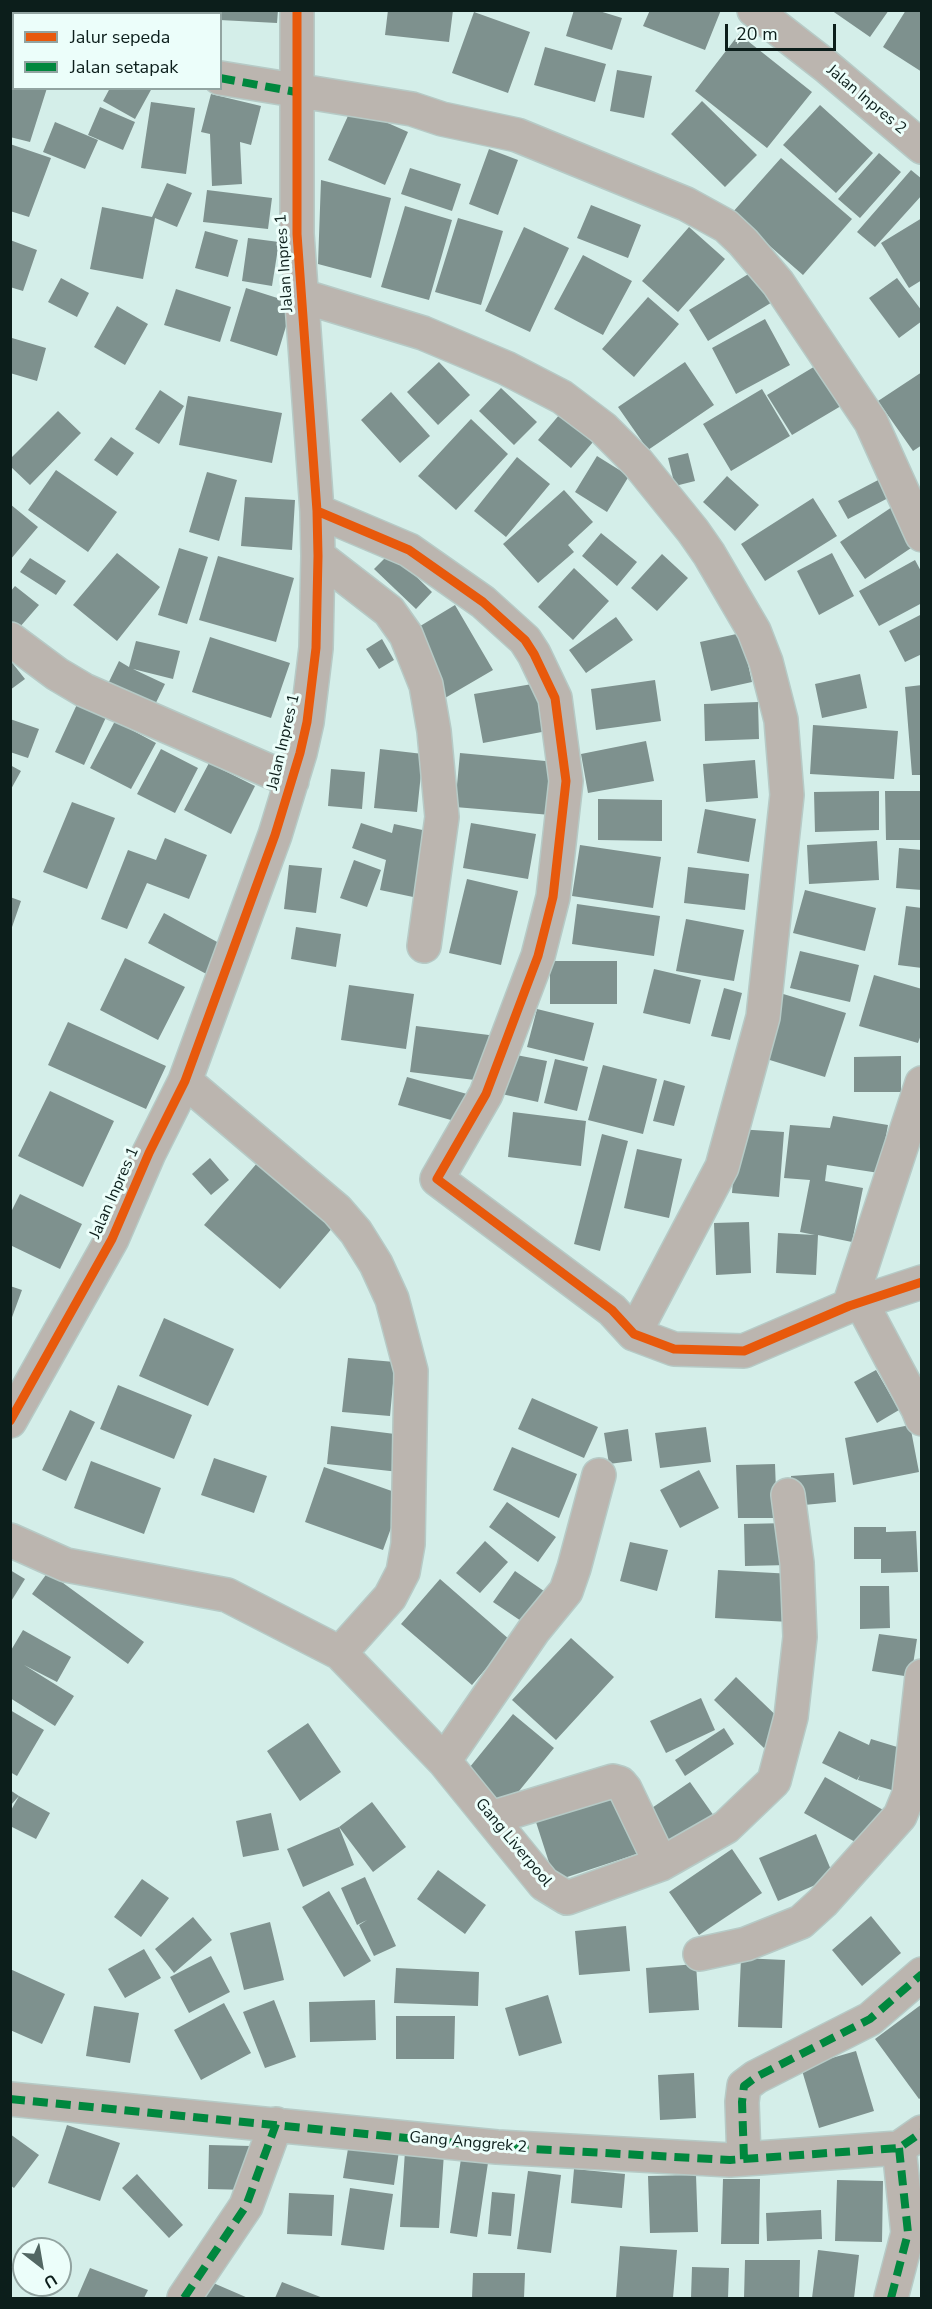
<!DOCTYPE html>
<html>
<head>
<meta charset="utf-8">
<style>
  body { margin:0 }
  #map { position:relative; width:932px; height:2309px; overflow:hidden; background:#d4eee9; font-family:"Nunito Sans",sans-serif }
  canvas { display:block }
  .frame { position:absolute; inset:0; border:12px solid #0c1e1b; pointer-events:none }
  .legend { position:absolute; left:12px; top:12px; width:210px; height:78px; box-sizing:border-box; background:#ecfefa; border:2px solid #92a4a1; margin:0; padding:8px 10px; list-style:none; font-size:18px; color:#0c1e1b }
  .legend li { display:flex; align-items:center; gap:12px; height:30px }
  .legend b { width:30px; border:2px solid #92a4a1 }
  .north { position:absolute; left:12px; top:2237px; width:60px; height:60px; box-sizing:border-box; background:#ecfefa; border:2px solid #92a4a1; border-radius:50%; rotate:149deg; font-size:16px; font-weight:700; line-height:24px; text-align:center; color:#0c1e1b }
  .north::after { content:''; display:block; margin:auto; width:21px; height:27px; background:#526763; clip-path:polygon(50% 0,100% 100%,50% 72%,0 100%) }
  .scale { position:absolute; left:725px; top:24px; width:111px; height:27px; box-sizing:border-box; border:3px solid #0c1e1b; border-top:0; padding-left:8px; font-size:18px; line-height:21px; white-space:nowrap; color:#0c1e1b; -webkit-text-stroke:4px #ecfefa; paint-order:stroke }
</style>
</head>
<body>
<div id="map">
<canvas width="932" height="2309"></canvas>
<div class="frame"></div>
<ul class="legend">
<li><b style="height:8px;background:#e8590c"></b>Jalur sepeda</li>
<li><b style="height:8px;background:#00873e"></b>Jalan setapak</li>
</ul>
<div class="north">U</div>
<div class="scale">20 m</div>
</div>
<script>
const c = document.querySelector('canvas').getContext('2d');
c.lineJoin = 'round';
function paint(path, color) {
  c.fillStyle = color;
  c.fill(path, 'evenodd');
}
function poly(rows) {
  const path = new Path2D();
  for (const r of rows) {
    path.moveTo(r[0], r[1]);
    for (let i = 2; i < r.length; i += 2) path.lineTo(r[i], r[i + 1]);
  }
  return path;
}
function strokePath(path, color, width, dash) {
  c.strokeStyle = color;
  c.lineWidth = width;
  c.lineCap = dash ? 'butt' : 'round';
  c.setLineDash(dash || []);
  c.stroke(path);
}
function label(font, color, halo, rows, align = 'center') {
  c.font = font + ' "Nunito Sans",sans-serif';
  c.lineWidth = 6;
  c.setLineDash([]);
  c.textBaseline = 'middle';
  c.strokeStyle = halo;
  c.fillStyle = color;
  for (const [text, x, y, turn = 0] of rows) {
    c.save();
    c.translate(x, y);
    c.rotate((+turn || 0) * Math.PI / 180);
    c.textAlign = isNaN(turn) ? turn : align;
    if (halo) c.strokeText(text, 0, 0);
    c.fillText(text, 0, 0);
    c.restore();
  }
}
paint(poly([
  [206,10,278,10,277,23,220,20,220,14,206,14],
  [388,10,453,10,449,42,385,35],
  [574,10,596,10,622,18,612,50,566,36],
  [650,10,721,10,705,50,643,26],
  [831,10,889,10,870,37],
  [906,10,922,10,922,72,883,47],
  [474,12,530,32,508,93,452,73],
  [739,34,812,92,767,148,695,91],
  [545,47,606,64,595,102,534,85],
  [13,64,14,88,47,88,30,142,10,137,10,72],
  [617,70,652,76,644,118,610,111],
  [110,88,152,88,135,119,103,101],
  [211,94,261,106,251,145,240,142,242,184,212,186,210,134,201,132],
  [702,101,757,155,725,187,671,134],
  [151,102,195,108,186,174,141,168],
  [820,105,873,153,836,193,783,145],
  [100,107,135,122,123,150,88,135],
  [352,107,408,132,385,185,328,160],
  [55,122,98,140,85,169,43,152],
  [10,144,51,158,29,217,10,211],
  [489,149,518,160,498,215,469,204],
  [879,153,901,172,860,218,838,199],
  [781,158,852,219,803,275,732,213],
  [410,168,461,184,452,211,401,194],
  [911,170,922,179,922,195,875,247,857,232],
  [321,180,391,198,371,278,318,264],
  [167,183,192,193,177,227,155,218,143,279,90,269,102,207,152,217],
  [207,190,272,198,268,229,203,222],
  [591,205,641,225,628,258,577,238],
  [405,206,452,220,429,300,381,287],
  [458,218,503,231,481,305,435,292],
  [922,218,922,280,909,288,881,243],
  [524,227,569,248,530,332,485,311],
  [689,227,725,259,678,312,642,281],
  [205,231,238,240,228,277,195,268],
  [248,238,279,242,272,286,242,281],
  [10,240,37,250,23,291,10,287],
  [583,255,632,281,603,335,554,309],
  [755,270,774,301,708,341,689,310],
  [61,278,89,293,77,317,48,302],
  [897,278,922,311,922,321,899,338,869,298],
  [246,288,293,303,277,356,230,341],
  [176,289,231,307,220,342,164,325],
  [648,297,679,324,634,377,602,349],
  [117,306,148,324,125,365,94,347],
  [765,319,790,365,736,394,712,348],
  [12,338,46,348,37,381,10,373,10,344],
  [439,362,470,395,438,425,407,392],
  [685,362,714,405,648,450,618,407],
  [822,362,846,403,792,435,767,395],
  [922,372,922,445,913,451,878,401],
  [501,388,537,422,514,445,479,411],
  [762,389,790,436,731,471,703,424],
  [160,390,184,406,159,444,135,429],
  [391,392,430,436,400,463,361,420],
  [188,396,282,413,272,463,179,445],
  [58,411,81,433,30,485,10,466,10,459],
  [560,414,593,442,571,468,538,440],
  [471,419,508,454,456,510,418,476],
  [111,437,134,453,117,476,94,460],
  [688,453,695,481,675,486,668,458],
  [597,456,629,476,607,512,575,492],
  [517,457,550,484,506,537,474,511],
  [56,470,117,512,88,552,28,510],
  [207,472,237,480,219,541,189,532],
  [727,476,759,505,735,531,703,502],
  [882,478,892,496,848,519,838,501],
  [564,490,593,522,568,545,574,552,538,583,503,544],
  [245,497,295,500,292,550,241,546],
  [813,498,837,536,765,581,741,544],
  [10,504,38,527,10,560],
  [892,507,917,544,865,579,840,542],
  [601,533,637,562,617,586,582,556],
  [179,548,208,557,187,624,158,615],
  [391,552,432,592,416,609,374,569],
  [117,553,160,587,117,641,73,605],
  [832,553,854,596,819,615,797,571],
  [662,554,688,578,657,611,631,588],
  [218,556,294,578,276,642,199,620],
  [30,558,66,581,56,595,20,572],
  [915,560,922,573,922,603,879,626,859,591],
  [574,568,609,601,573,640,538,607],
  [15,586,39,605,19,628,10,621,10,592],
  [455,605,493,670,445,698,407,634],
  [922,614,922,654,905,662,889,631],
  [616,617,633,640,586,673,569,650],
  [741,633,752,682,711,691,700,642],
  [210,637,290,663,271,718,192,692],
  [382,639,394,660,379,669,366,649],
  [136,641,180,651,173,679,133,669,165,684,151,713,105,690,119,661,129,667],
  [10,660,25,679,10,690],
  [860,674,867,708,822,718,815,684],
  [655,680,661,721,596,730,591,689],
  [538,683,547,731,483,743,474,694],
  [922,685,922,775,912,775,905,687],
  [79,700,108,713,84,765,55,752],
  [758,702,759,739,705,741,704,704],
  [10,719,39,729,28,758,10,752],
  [115,721,156,743,131,789,90,768],
  [813,725,898,731,894,779,810,774],
  [646,741,654,781,588,793,581,754],
  [161,749,198,768,175,813,137,794],
  [380,749,423,754,417,812,374,808],
  [460,753,556,762,551,815,455,807],
  [755,760,758,798,706,802,703,764],
  [209,763,255,786,231,834,184,810],
  [10,765,21,771,10,791],
  [331,769,365,772,362,809,328,806],
  [879,791,879,830,815,832,814,792],
  [885,791,922,791,922,840,886,840],
  [598,799,662,800,662,841,598,840],
  [72,802,115,818,87,889,43,872],
  [705,809,756,819,749,862,697,853],
  [361,823,392,833,394,824,432,832,418,898,380,890,386,860,352,848],
  [471,823,536,834,528,879,463,868],
  [165,838,207,855,189,899,147,883,127,929,101,919,128,850,156,860],
  [877,841,879,880,809,884,807,845],
  [580,845,661,857,653,908,572,896],
  [899,848,922,850,922,890,896,888],
  [354,860,381,870,367,907,340,898],
  [289,865,322,868,316,913,284,909],
  [688,867,749,874,745,910,684,903],
  [467,879,518,891,501,965,449,953],
  [805,890,876,908,865,951,793,933],
  [10,897,21,901,11,930,10,930],
  [577,904,660,916,654,956,572,944],
  [906,906,922,908,922,968,898,965],
  [164,913,230,949,214,978,148,943],
  [686,919,744,930,734,981,676,971],
  [296,927,341,934,336,967,291,959],
  [800,951,859,965,850,1002,790,988],
  [125,958,185,987,158,1040,100,1010],
  [550,961,617,961,617,1004,550,1004],
  [654,969,701,980,690,1024,643,1013],
  [874,975,922,989,922,1032,918,1043,859,1026],
  [349,985,414,994,406,1049,341,1040],
  [724,988,742,993,730,1040,711,1036],
  [780,993,846,1013,825,1077,760,1057],
  [537,1009,594,1023,584,1061,527,1047],
  [68,1022,166,1066,146,1109,48,1065],
  [416,1026,489,1035,483,1081,410,1072],
  [506,1053,547,1061,538,1102,497,1093],
  [901,1056,901,1092,854,1092,854,1057],
  [555,1059,588,1067,577,1111,544,1103],
  [603,1065,657,1079,643,1134,588,1120],
  [407,1077,467,1094,458,1122,398,1105],
  [664,1080,685,1086,674,1126,653,1121],
  [50,1091,114,1121,83,1187,18,1156],
  [513,1112,586,1121,581,1166,508,1157],
  [833,1116,888,1125,879,1173,827,1165,825,1181,863,1188,852,1242,818,1235,816,1275,776,1273,778,1233,815,1235,800,1232,810,1180,784,1178,790,1125,830,1128],
  [737,1129,784,1132,779,1197,732,1193],
  [602,1134,628,1141,600,1251,574,1244],
  [637,1149,682,1159,669,1218,624,1208],
  [210,1158,229,1180,211,1195,192,1174],
  [258,1162,334,1226,280,1289,204,1225],
  [20,1194,82,1224,60,1269,10,1245,10,1214],
  [749,1222,751,1273,716,1275,714,1223],
  [10,1286,22,1290,11,1320,10,1320],
  [164,1318,234,1349,208,1406,139,1376],
  [348,1358,395,1362,390,1416,342,1412],
  [876,1370,899,1410,877,1423,854,1382],
  [118,1385,192,1415,174,1459,100,1429],
  [532,1398,598,1427,584,1458,518,1429],
  [70,1410,95,1422,66,1481,42,1470],
  [910,1425,919,1472,853,1485,845,1438],
  [331,1426,403,1435,399,1472,327,1464],
  [706,1427,711,1462,660,1468,655,1433],
  [628,1429,632,1461,609,1464,604,1433],
  [512,1447,577,1474,559,1518,493,1490],
  [214,1458,267,1476,254,1513,201,1495],
  [91,1461,161,1488,144,1534,74,1508],
  [775,1464,777,1518,738,1518,736,1465],
  [324,1467,403,1495,383,1550,305,1522],
  [699,1470,719,1508,680,1528,660,1490],
  [834,1473,836,1502,793,1506,791,1476],
  [507,1502,556,1537,538,1562,489,1527],
  [788,1523,789,1565,745,1566,744,1524],
  [854,1527,886,1527,886,1532,916,1531,918,1572,881,1573,881,1559,854,1559],
  [485,1541,508,1562,480,1593,456,1573],
  [630,1542,668,1550,657,1591,620,1581],
  [10,1570,25,1579,10,1603],
  [718,1570,793,1574,790,1622,715,1618],
  [515,1571,554,1598,533,1629,493,1602],
  [48,1572,144,1642,128,1664,32,1594],
  [440,1579,510,1640,472,1685,401,1624],
  [860,1586,889,1586,890,1628,860,1629],
  [23,1630,71,1657,57,1682,24,1665,74,1696,55,1726,10,1698,10,1652],
  [879,1634,917,1639,911,1677,872,1671],
  [571,1638,614,1677,556,1740,512,1700],
  [736,1677,786,1725,764,1748,714,1700],
  [701,1698,715,1730,666,1753,650,1721],
  [10,1710,44,1730,17,1776,10,1772],
  [513,1714,554,1748,506,1807,465,1773],
  [308,1723,341,1772,300,1801,267,1751],
  [724,1728,734,1744,685,1776,675,1760],
  [839,1731,869,1745,871,1739,907,1750,895,1791,858,1780,860,1775,857,1780,822,1763],
  [825,1777,885,1811,864,1847,804,1813],
  [690,1782,714,1816,670,1846,646,1812],
  [10,1790,19,1796,10,1806],
  [620,1791,640,1853,555,1881,535,1819],
  [19,1796,50,1813,36,1839,10,1826,10,1812],
  [372,1802,406,1847,373,1872,339,1827],
  [271,1813,279,1850,243,1857,236,1821],
  [339,1827,354,1865,303,1887,287,1849],
  [816,1834,834,1877,778,1901,759,1858],
  [732,1849,762,1893,699,1935,669,1892],
  [438,1870,486,1905,465,1934,417,1899],
  [365,1877,396,1946,374,1956,359,1925,367,1920,357,1925,341,1888],
  [142,1879,169,1898,141,1937,114,1917],
  [329,1891,371,1961,344,1977,302,1907],
  [871,1916,901,1953,862,1986,832,1950],
  [193,1917,212,1940,174,1973,155,1949],
  [270,1922,284,1980,244,1990,230,1933],
  [626,1926,630,1971,579,1975,575,1931],
  [144,1949,161,1978,125,1998,108,1969],
  [211,1956,230,1992,189,2013,170,1977],
  [741,1958,785,1960,782,2028,738,2027],
  [696,1964,699,2010,649,2013,646,1968],
  [396,1968,479,1972,478,2006,394,2003],
  [10,1969,65,1994,42,2044,10,2030],
  [548,1995,562,2043,519,2056,505,2008],
  [274,2000,296,2057,265,2068,243,2012],
  [375,2000,376,2040,310,2042,309,2002],
  [224,2003,251,2053,201,2080,174,2030],
  [922,2004,922,2097,919,2099,875,2039],
  [94,2006,139,2013,130,2063,86,2056],
  [396,2016,455,2016,454,2059,396,2059],
  [856,2051,874,2111,819,2128,801,2067],
  [694,2073,696,2118,660,2120,658,2075],
  [67,2125,120,2143,100,2201,48,2183],
  [10,2134,39,2155,14,2188,10,2185],
  [349,2143,399,2151,394,2185,343,2178],
  [209,2145,251,2146,250,2190,208,2189],
  [405,2151,444,2153,439,2228,400,2227],
  [462,2152,489,2156,477,2237,450,2233],
  [574,2169,625,2174,622,2208,571,2203],
  [528,2171,561,2175,551,2253,517,2249],
  [137,2174,183,2225,169,2238,122,2188],
  [696,2175,698,2232,650,2233,648,2176],
  [723,2179,760,2179,759,2244,721,2244],
  [837,2180,883,2181,882,2242,835,2241],
  [350,2188,393,2194,384,2250,341,2245],
  [492,2192,515,2194,511,2236,488,2234],
  [289,2193,334,2195,332,2236,287,2234],
  [821,2210,822,2239,767,2241,766,2213],
  [620,2246,677,2250,673,2298,616,2298],
  [818,2250,859,2255,854,2298,812,2298],
  [745,2260,800,2260,799,2298,744,2298],
  [692,2267,729,2268,728,2298,691,2298],
  [90,2268,148,2290,144,2298,77,2298],
  [473,2273,525,2273,524,2298,472,2298],
  [211,2282,248,2298,204,2298],
  [282,2282,323,2298,275,2298]
]), '#7e918e');
const street = poly([
  [754,10,826,66,922,147],
  [10,36,14,37],
  [220,78,412,109,442,119,517,135,686,204,726,226,743,242,778,283,871,422,922,535],
  [302,296,423,333,506,368,562,397,603,428,638,463,693,531,709,554,754,631,766,662,781,720,787,795,763,1017,722,1167,634,1334],
  [317,511,409,550,483,602,525,640,534,654,555,698,566,781,553,897,538,956,486,1094,437,1179,612,1310,634,1334,674,1349,744,1351,849,1306,922,1282],
  [318,556,389,611,406,635,426,685,434,731,442,817,424,946],
  [10,639,57,674,84,690,292,781],
  [185,1081,337,1210,356,1232,376,1264,392,1299,411,1371,408,1544,403,1572,390,1597,340,1653],
  [861,1302,918,1409,922,1419],
  [849,1306,922,1083],
  [10,1421,112,1239,149,1153,185,1081,275,835,300,753,307,722,316,648,318,556,317,511,297,234,297,10],
  [10,1540,66,1565,227,1595,340,1653,444,1761,544,1884,567,1898,661,1864,726,1827,774,1781,791,1717,800,1637,797,1563,788,1495],
  [444,1761,534,1630,566,1591,574,1568,599,1475],
  [491,1818,603,1784,613,1781,620,1783,625,1789,661,1864],
  [700,1954,746,1944,801,1922,823,1902,900,1816,909,1794,922,1676],
  [10,2099,497,2147,730,2160,899,2148,922,2132],
  [744,2159,742,2102,744,2086,756,2077,870,2019,922,1974],
  [184,2298,246,2206,276,2124],
  [891,2298,908,2233,899,2148]
]);
strokePath(street, '#b6cac6', 36);
strokePath(street, '#bbb5af', 33);
strokePath(poly([
  [10,36,14,37],
  [220,78,296,92],
  [10,2099,497,2147,730,2160,899,2148,922,2132],
  [744,2159,742,2102,744,2086,756,2077,870,2019,922,1974],
  [184,2298,246,2206,276,2124],
  [891,2298,908,2233,899,2148]
]), '#00873e', 8, [15, 8]);
strokePath(poly([
  [317,511,409,550,483,602,525,640,534,654,555,698,566,781,553,897,538,956,486,1094,437,1179,612,1310,634,1334,674,1349,744,1351,849,1306,922,1282],
  [10,1421,112,1239,149,1153,185,1081,275,835,300,753,307,722,316,648,318,556,317,511,297,234,297,10]
]), '#e8590c', 9);
label('16px', '#0c1e1b', '#ecfefa', [
  ["Jalan Inpres 2",866,100,40],
  ["Jalan Inpres 1",285,263,-94],
  ["Jalan Inpres 1",284,742,-77],
  ["Jalan Inpres 1",115,1193,-66],
  ["Gang Liverpool",513,1843,50],
  ["Gang Anggrek 2",468,2143,5]
]);
</script>
</body>
</html>
